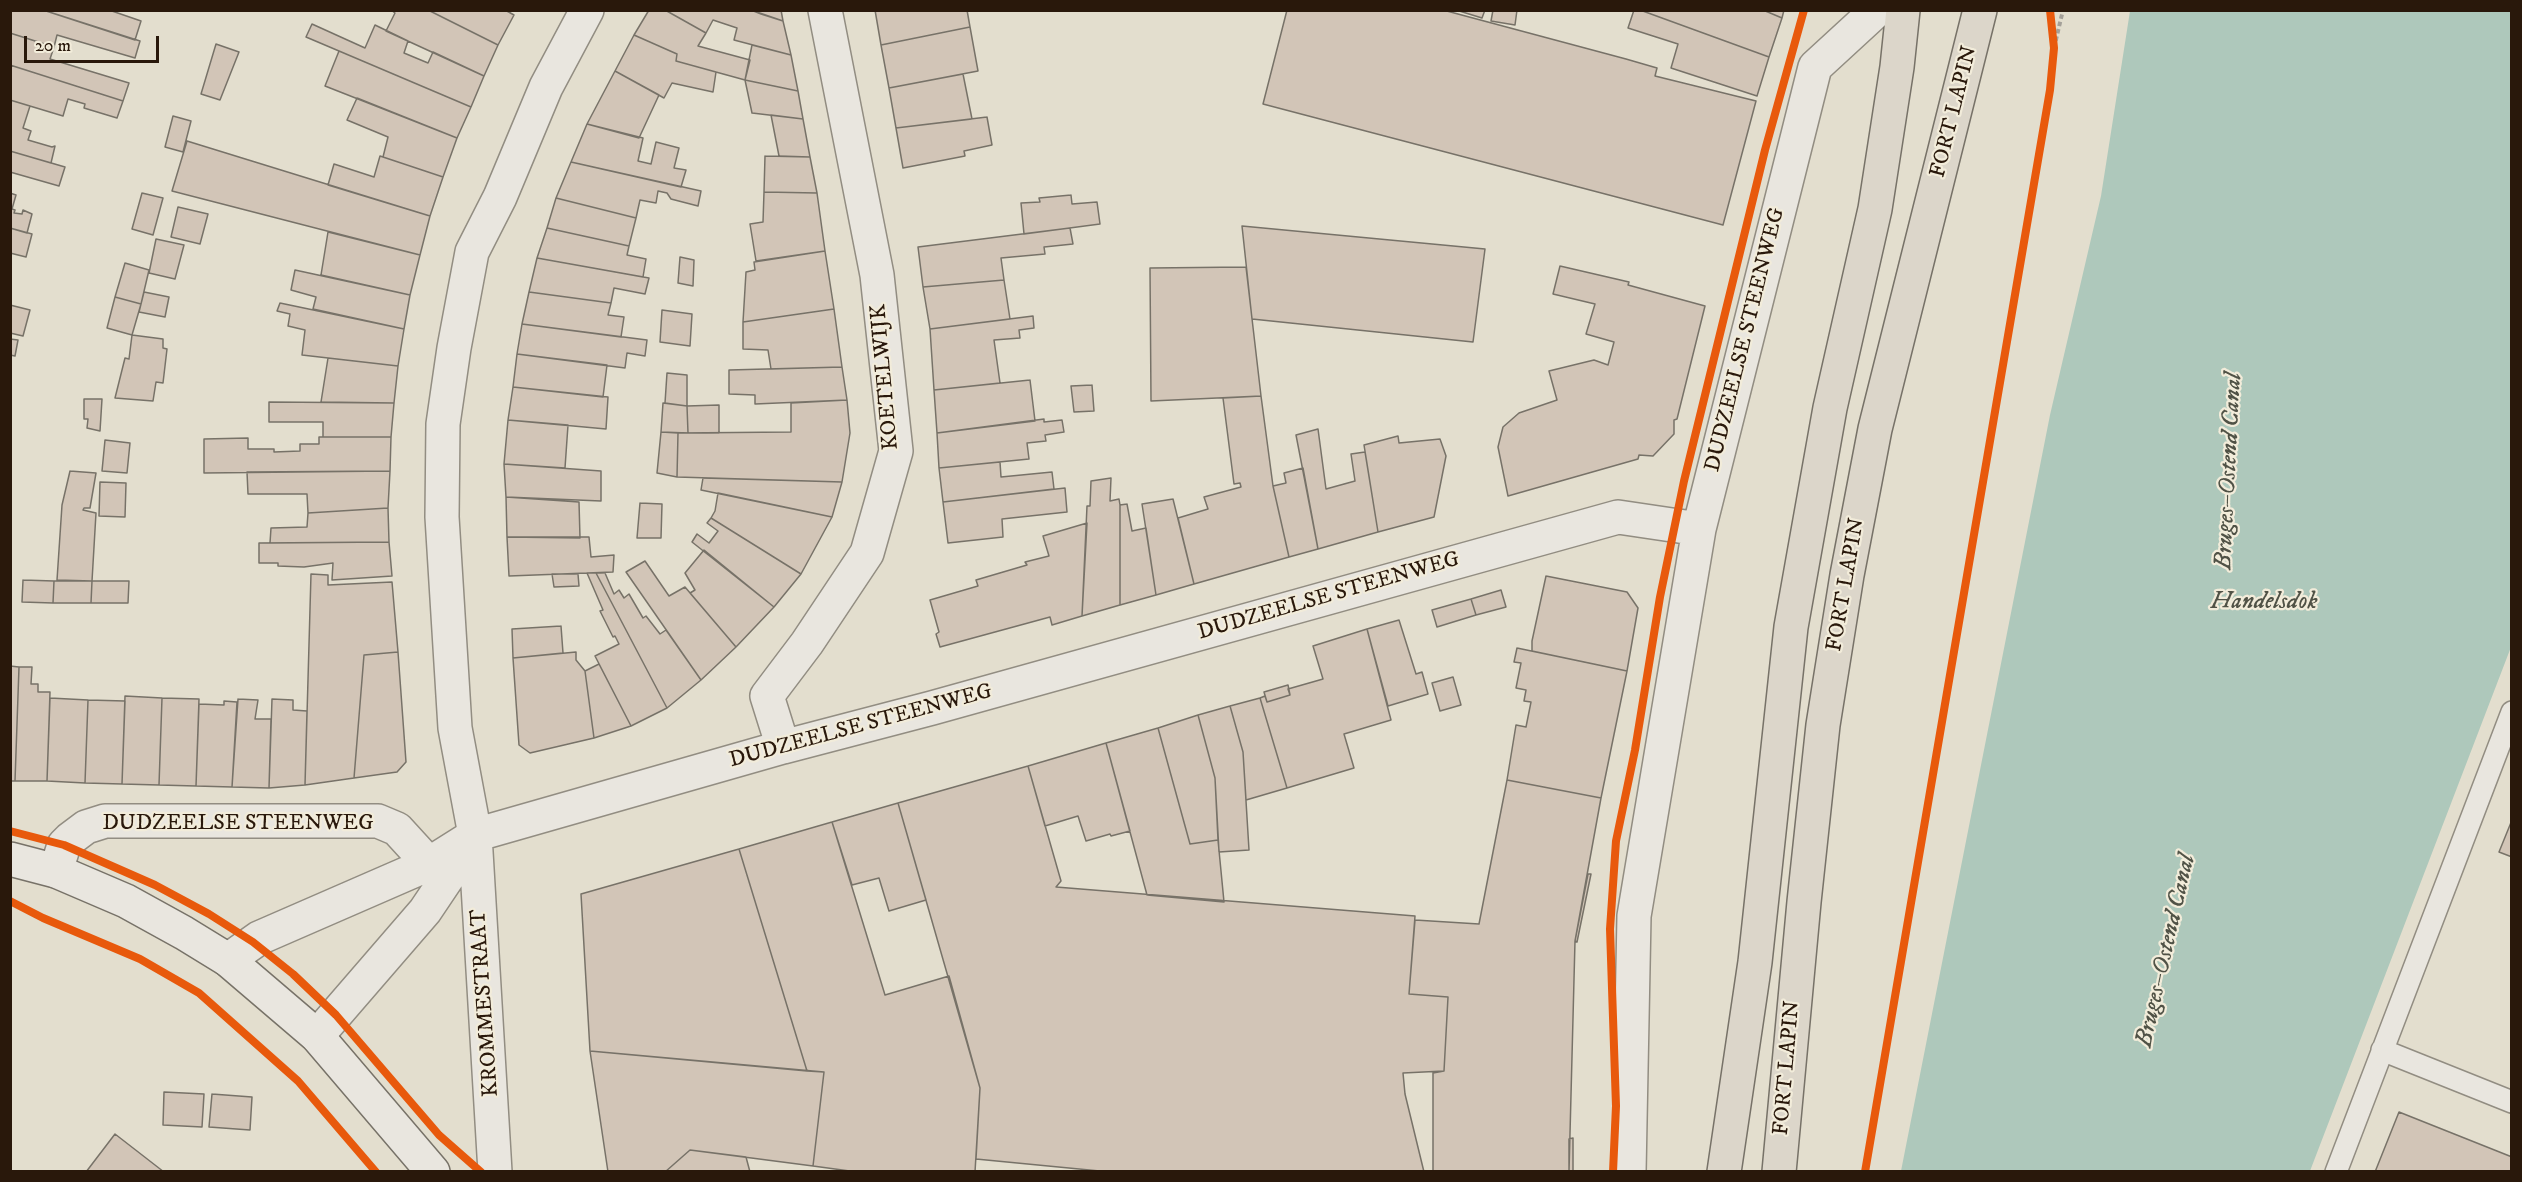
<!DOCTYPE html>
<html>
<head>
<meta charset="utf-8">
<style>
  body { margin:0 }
  #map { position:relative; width:2522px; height:1182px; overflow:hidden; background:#e3dece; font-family:"IM FELL DW Pica",serif }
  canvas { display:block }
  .frame { position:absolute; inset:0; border:12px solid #29180b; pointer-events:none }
  .scale { position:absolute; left:24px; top:36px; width:135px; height:27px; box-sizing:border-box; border:3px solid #29180b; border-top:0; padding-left:8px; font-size:18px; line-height:21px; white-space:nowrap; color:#29180b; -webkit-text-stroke:4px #f2ecda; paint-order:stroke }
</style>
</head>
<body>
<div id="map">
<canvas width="2522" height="1182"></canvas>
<div class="frame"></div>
<div class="scale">20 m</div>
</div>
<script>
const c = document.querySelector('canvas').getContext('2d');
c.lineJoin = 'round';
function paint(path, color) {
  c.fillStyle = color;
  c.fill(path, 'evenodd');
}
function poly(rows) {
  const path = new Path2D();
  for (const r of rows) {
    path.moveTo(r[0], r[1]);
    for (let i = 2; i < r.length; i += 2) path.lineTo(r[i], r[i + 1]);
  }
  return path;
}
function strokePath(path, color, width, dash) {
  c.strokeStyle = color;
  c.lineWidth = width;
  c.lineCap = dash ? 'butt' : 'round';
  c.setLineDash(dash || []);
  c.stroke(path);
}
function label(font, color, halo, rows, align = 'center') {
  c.font = font + ' "IM FELL DW Pica",serif';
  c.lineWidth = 4.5;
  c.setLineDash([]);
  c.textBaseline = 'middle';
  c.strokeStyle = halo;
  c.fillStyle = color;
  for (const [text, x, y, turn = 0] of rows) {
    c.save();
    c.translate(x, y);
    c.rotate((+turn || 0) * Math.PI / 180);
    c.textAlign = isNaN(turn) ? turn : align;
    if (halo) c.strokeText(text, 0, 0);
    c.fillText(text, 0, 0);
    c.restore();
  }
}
paint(poly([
  [2130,11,2511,11,2511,647,2310,1171,1901,1171,2050,415,2101,196]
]), '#aec8bb');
const building = poly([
  [10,10,43,10,140,41,135,58,57,35,54,47,10,33,10,10],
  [43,10,109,10,141,21,135,40,43,10],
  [391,10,428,10,498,45,484,76,386,31,395,13,391,10],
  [428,10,505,10,514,15,498,45,428,10],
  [649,10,665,10,706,33,698,46,750,60,745,80,676,61,677,54,634,35,649,10],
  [665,10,751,10,783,21,791,55,734,40,737,28,713,20,706,33,665,10],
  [751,10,781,10,783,21,761,14,751,10],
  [875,10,967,10,970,27,881,45,875,10],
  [1287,10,1443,10,1626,59,1657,68,1655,76,1756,101,1723,225,1263,104,1287,10],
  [1456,10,1485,10,1482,18,1456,10],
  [1493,10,1517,10,1515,25,1491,21,1493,10],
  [1634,10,1640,10,1769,57,1757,96,1671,68,1678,44,1628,28,1634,10],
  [1640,10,1763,10,1782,18,1769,57,1640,10],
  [1763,10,1784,10,1782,18,1763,10],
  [312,24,365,48,375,25,408,41,404,53,428,63,433,52,484,76,471,107,306,37,312,24],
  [970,27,978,71,889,88,881,45,970,27],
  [10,33,54,47,50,59,129,83,123,101,10,65,10,33],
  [634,35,677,54,676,61,716,72,713,92,672,83,664,98,615,71,634,35],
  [216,44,239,52,220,100,201,94,216,44],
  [752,45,791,55,798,91,745,80,752,45],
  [339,51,471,107,457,138,325,86,339,51],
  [10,65,123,101,117,118,84,108,85,104,68,99,63,116,10,100,10,65],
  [615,71,659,95,639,138,587,124,615,71],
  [963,74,972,119,896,128,889,88,963,74],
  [745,80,798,91,803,119,752,113,745,80],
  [357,98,457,138,443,177,383,157,388,137,347,120,357,98],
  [10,100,30,106,23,128,31,131,28,140,52,147,55,146,51,163,10,151,10,100],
  [771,115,803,119,810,157,779,156,771,115],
  [173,116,191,121,183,152,165,147,173,116],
  [987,117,992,145,964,151,965,156,903,168,896,128,987,117],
  [587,124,643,138,638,161,651,164,656,142,679,148,674,168,686,170,681,187,571,162,587,124],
  [187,141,430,216,420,255,172,191,187,141],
  [10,151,65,167,59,186,10,172,10,151],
  [380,156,443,177,430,216,328,185,334,164,374,177,380,156],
  [765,156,810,157,817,193,764,192,765,156],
  [571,162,701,191,698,206,671,199,667,193,658,191,656,203,640,200,636,218,556,198,571,162],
  [764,192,817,193,825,251,756,261,750,224,763,222,764,192],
  [10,193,16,195,12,209,15,210,14,213,22,214,23,210,32,214,27,233,10,228,10,193],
  [142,193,163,198,153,235,132,229,142,193],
  [1071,195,1072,204,1097,202,1100,224,1024,234,1021,203,1040,202,1039,198,1071,195],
  [556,198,636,218,629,246,547,228,556,198],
  [178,207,208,214,200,244,171,237,178,207],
  [1242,226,1485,249,1473,342,1252,319,1242,226],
  [10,228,32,234,26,257,10,253,10,228],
  [547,228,629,246,627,255,646,259,643,277,537,258,547,228],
  [1070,228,1073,244,1044,247,1045,254,1001,258,1004,280,923,287,918,247,1070,228],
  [328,232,420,255,410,295,321,275,328,232],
  [156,239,184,245,175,279,149,273,156,239],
  [825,251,834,309,743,322,746,272,755,270,754,262,825,251],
  [680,257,694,260,693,286,678,283,680,257],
  [537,258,649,278,645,294,614,288,611,303,529,292,537,258],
  [125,263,149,270,141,304,115,297,125,263],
  [1560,266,1629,282,1628,285,1705,306,1677,419,1674,420,1674,434,1653,456,1639,455,1638,459,1508,496,1498,447,1503,427,1519,413,1557,400,1549,371,1594,360,1608,365,1614,342,1586,334,1595,304,1553,294,1560,266],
  [1246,267,1261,396,1151,401,1150,268,1246,267],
  [295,270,410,295,404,329,313,309,316,297,291,290,295,270],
  [1004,280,1010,319,930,329,923,287,1004,280],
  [144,292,169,297,165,317,139,312,144,292],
  [529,292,611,303,608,315,624,317,621,337,522,324,529,292],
  [115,297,141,304,132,335,107,328,115,297],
  [280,303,404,329,398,366,302,355,305,330,288,326,290,314,277,311,280,303],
  [10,305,30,310,23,336,10,333,10,305],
  [834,309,842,367,771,369,768,350,743,349,743,322,834,309],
  [662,310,692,314,690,346,660,342,662,310],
  [1033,316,1034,328,1019,330,1020,338,994,340,1000,383,934,390,930,329,1033,316],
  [522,324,647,340,645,356,627,353,625,368,517,354,522,324],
  [132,335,163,339,163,348,167,349,163,383,156,382,153,401,115,398,125,358,129,359,132,335],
  [10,339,18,340,15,356,10,355,10,339],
  [517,354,607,365,603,397,513,387,517,354],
  [328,358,398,366,394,403,321,402,328,358],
  [842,367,847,400,755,404,755,395,729,394,729,370,842,367],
  [667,373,687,375,687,406,665,403,667,373],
  [1030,380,1035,421,937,433,934,390,1030,380],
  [1092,385,1094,411,1074,412,1071,386,1092,385],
  [513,387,608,397,606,429,508,420,513,387],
  [1261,396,1273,486,1289,557,1194,584,1178,518,1208,509,1204,497,1241,487,1240,483,1234,484,1223,398,1261,396],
  [84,399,102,399,100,431,87,428,88,419,84,419,84,399],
  [847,400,850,433,842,482,677,477,678,433,791,432,791,403,847,400],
  [269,402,394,403,391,437,323,437,323,422,269,422,269,402],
  [663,403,687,406,688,433,661,432,663,403],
  [719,405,719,433,688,433,687,406,719,405],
  [1044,419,1044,422,1062,420,1064,432,1045,435,1046,441,1027,443,1029,459,939,468,937,433,1044,419],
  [508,420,568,425,565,468,504,464,508,420],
  [1318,429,1326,489,1355,481,1351,454,1365,452,1378,532,1318,549,1296,435,1318,429],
  [661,432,678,433,677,477,657,473,661,432],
  [1398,436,1399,443,1440,439,1446,456,1434,517,1378,532,1364,445,1398,436],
  [319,437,391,437,390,471,204,473,204,439,248,438,248,449,274,449,274,452,300,451,300,444,319,444,319,437],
  [105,440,130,443,127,473,102,471,105,440],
  [1000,462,1001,477,1052,472,1054,489,943,502,939,468,1000,462],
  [504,464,601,471,601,501,506,497,504,464],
  [1303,468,1318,549,1289,557,1273,486,1286,483,1284,473,1303,468],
  [70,471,96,473,90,508,84,508,83,510,96,513,92,581,57,580,62,505,70,471],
  [390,471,388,508,308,513,307,494,248,494,247,472,390,471],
  [703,478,842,482,832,517,701,490,703,478],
  [1111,478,1110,501,1119,499,1120,505,1120,605,1082,616,1087,506,1090,506,1091,481,1111,478],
  [100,482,126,483,125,517,99,516,100,482],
  [1065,488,1067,512,1002,519,1003,537,948,543,943,502,1065,488],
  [718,493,832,517,801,574,711,518,715,511,718,493],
  [506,497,579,502,580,538,507,537,506,497],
  [1173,499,1194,584,1156,595,1142,504,1173,499],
  [640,503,662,504,661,538,637,538,640,503],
  [1127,504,1132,531,1146,528,1156,595,1120,605,1120,505,1127,504],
  [388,508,389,542,270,543,271,528,307,527,308,513,388,508],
  [711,518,801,574,774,607,692,542,697,534,709,543,718,531,707,523,711,518],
  [1087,523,1082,616,1052,625,1050,617,940,647,936,634,939,632,930,600,978,586,976,580,1027,565,1025,562,1049,556,1043,536,1087,523],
  [507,537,589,537,591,557,614,555,613,572,509,576,507,537],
  [389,542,392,576,332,580,333,563,304,567,278,566,278,563,259,563,259,543,389,542],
  [704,550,774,607,736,647,690,593,695,590,685,573,704,550],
  [645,561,669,596,685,587,736,647,701,680,626,572,645,561],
  [587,573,596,573,667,708,631,726,595,656,619,644,615,636,613,637,600,611,603,610,587,573],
  [596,573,605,573,614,594,619,590,624,598,629,594,643,618,646,616,660,634,666,630,701,680,667,708,596,573],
  [311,574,328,575,328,585,392,582,398,652,364,655,354,778,305,785,311,574],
  [552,574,578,574,579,586,554,587,552,574],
  [1546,576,1627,592,1638,608,1627,671,1532,651,1532,641,1546,576],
  [23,580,54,581,53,603,22,602,23,580],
  [54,581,92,581,91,603,53,603,54,581],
  [92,581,129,581,128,603,91,603,92,581],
  [1501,590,1506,607,1476,615,1471,599,1501,590],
  [1471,599,1476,615,1437,627,1432,610,1471,599],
  [1399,620,1416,674,1422,672,1428,694,1388,706,1367,629,1399,620],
  [561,626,563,653,513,658,512,629,561,626],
  [1367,629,1391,720,1344,734,1354,768,1287,788,1260,698,1265,696,1267,702,1290,695,1288,689,1323,679,1313,646,1367,629],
  [1517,648,1627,671,1601,798,1507,780,1516,725,1526,727,1531,702,1524,701,1526,690,1516,688,1521,663,1514,662,1517,648],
  [398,652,406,762,397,772,354,778,364,655,398,652],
  [576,652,576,660,585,671,594,738,530,753,519,745,513,658,576,652],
  [599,664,631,726,594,738,585,671,599,664],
  [10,666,19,667,15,781,10,781,10,666],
  [19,667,32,667,31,684,38,684,38,692,50,692,47,781,15,781,19,667],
  [1453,677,1461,705,1440,711,1432,683,1453,677],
  [1288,685,1290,695,1267,702,1264,692,1288,685],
  [125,696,162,698,159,785,122,784,125,696],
  [50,698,88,700,85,783,47,781,50,698],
  [162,698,199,699,196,786,159,785,162,698],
  [1260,698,1287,788,1246,800,1243,752,1230,706,1260,698],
  [238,699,258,700,255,719,271,719,269,788,232,787,238,699],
  [272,699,293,700,293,710,307,711,305,785,269,788,272,699],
  [88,700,125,701,122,784,85,783,88,700],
  [224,701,237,702,232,787,196,786,199,704,224,705,224,701],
  [1230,706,1243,752,1249,850,1219,852,1215,778,1198,715,1230,706],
  [1198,715,1215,778,1218,840,1190,844,1158,728,1198,715],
  [1158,728,1190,844,1218,840,1224,902,1147,895,1106,743,1158,728],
  [1106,743,1130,831,1111,836,1110,834,1086,841,1078,816,1045,826,1028,766,1106,743],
  [1028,766,1061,881,1056,887,1415,916,1409,994,1448,997,1444,1071,1403,1073,1405,1094,1424,1172,1110,1172,976,1159,980,1088,898,803,1028,766],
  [1507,780,1601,798,1575,941,1569,1172,1433,1172,1433,1073,1444,1071,1448,997,1409,994,1415,920,1479,924,1507,780],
  [898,803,926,900,889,911,879,878,852,885,832,822,898,803],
  [2512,820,2512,857,2499,852,2512,820],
  [832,822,885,995,949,976,980,1088,975,1172,857,1172,813,1166,824,1072,807,1071,739,849,832,822],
  [739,849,807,1071,590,1051,581,894,739,849],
  [1588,874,1591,874,1577,942,1575,941,1588,874],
  [590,1051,824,1072,813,1166,690,1150,665,1172,608,1172,590,1051],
  [164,1092,204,1094,202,1127,163,1125,164,1092],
  [212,1094,252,1097,250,1130,209,1127,212,1094],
  [2399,1112,2512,1157,2512,1172,2375,1172,2399,1112],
  [115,1134,164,1172,86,1172,115,1134],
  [1573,1138,1573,1172,1569,1172,1569,1139,1573,1138],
  [690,1150,746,1157,750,1172,665,1172,690,1150]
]);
paint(building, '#d2c5b7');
strokePath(building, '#777268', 1.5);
const service = poly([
  [2382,1050,2512,1102],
  [2336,1172,2512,712]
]);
const minor = poly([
  [783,747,767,696,807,643,867,553,896,451,877,275,825,10],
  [56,871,64,845,70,839,86,827,105,821,378,821,397,829,429,864],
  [228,960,259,938,429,864,475,835,783,747,932,708,1618,517,1699,529],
  [317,1036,425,911,470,844],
  [495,1172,475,835,455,728,442,517,443,424,454,348,472,252,500,197,546,87,587,10],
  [1629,1172,1634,916,1699,529,1815,67,1877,10]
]);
const secondary = poly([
  [10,859,56,871,126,901,184,933,228,960,317,1036,433,1172]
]);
const primary = poly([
  [1724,1172,1755,962,1791,627,1830,408,1875,209,1897,67,1903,10],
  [1779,1172,1804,902,1823,725,1847,575,1875,429,1980,10]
]);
strokePath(service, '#928d82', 24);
strokePath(minor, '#928d82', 36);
strokePath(secondary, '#777268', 36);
strokePath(primary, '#777268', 36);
strokePath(poly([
  [2054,48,2063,10]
]), '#a4a099', 4, [4.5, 3]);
strokePath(service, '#e9e6df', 21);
strokePath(minor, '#e9e6df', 33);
strokePath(secondary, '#e9e6df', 33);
strokePath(primary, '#dcd6ca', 33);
strokePath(poly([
  [10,831,64,845,155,885,209,914,253,942,293,974,336,1015,439,1135,481,1172],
  [10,901,43,918,140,959,199,993,298,1081,376,1172],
  [1613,1172,1616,1106,1610,929,1616,841,1635,750,1660,597,1684,481,1765,150,1804,10],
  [1865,1172,2050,90,2054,48,2050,10]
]), '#e8590c', 8);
label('22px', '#29180b', '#f2ecda', [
  ["FORT LAPIN",1955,112,-76],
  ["DUDZEELSE STEENWEG",1746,340,-76],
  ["KOETELWIJK",886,377,-95],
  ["FORT LAPIN",1847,585,-80],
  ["DUDZEELSE STEENWEG",1329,597,-16],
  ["DUDZEELSE STEENWEG",861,727,-15],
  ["DUDZEELSE STEENWEG",238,824],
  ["KROMMESTRAAT",486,1003,-94],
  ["FORT LAPIN",1788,1068,-85]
]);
label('italic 24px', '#505246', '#f2ecda', [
  ["Bruges–Ostend Canal",2230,471,-87],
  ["Handelsdok",2264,603],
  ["Bruges–Ostend Canal",2167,951,-77]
]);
</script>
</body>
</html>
